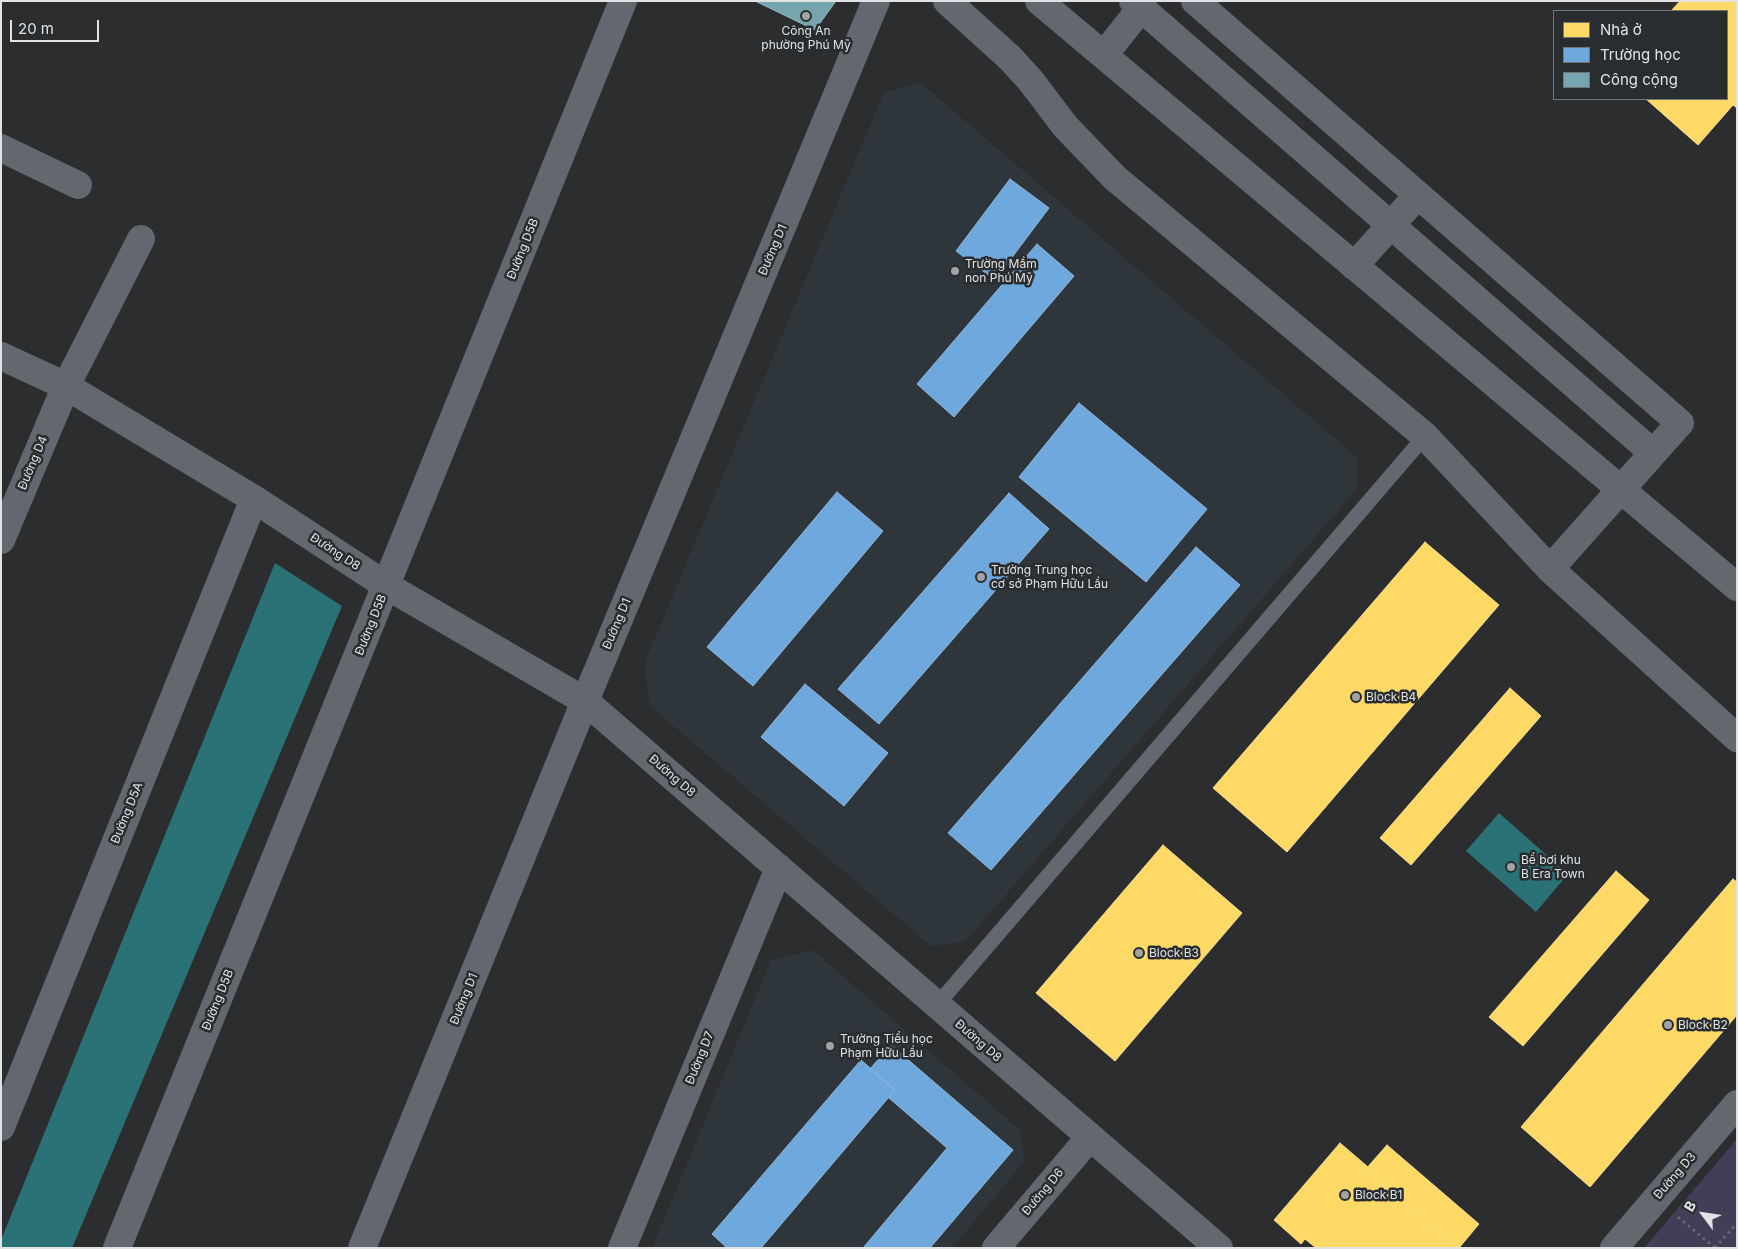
<!DOCTYPE html>
<html>
<head>
<meta charset="utf-8">
<style>
  body { margin:0 }
  #map { position:relative; width:1738px; height:1249px; overflow:hidden; background:#2b2d2e; font-family:Inter,sans-serif }
  canvas { display:block }
  .frame { position:absolute; inset:0; border:2px solid #e0e2e4; pointer-events:none }
  .legend { position:absolute; left:1553px; top:10px; width:175px; height:90px; box-sizing:border-box; background:#2a2d2f; border:1px solid #737577; margin:0; padding:6px 9px; list-style:none; font-size:15px; color:#e0e2e4 }
  .legend li { display:flex; align-items:center; gap:10px; height:25px }
  .legend b { width:25px; border:1px solid #737577 }
  .north { position:absolute; left:1678px; top:1189px; width:50px; height:50px; -webkit-text-stroke:4px #2a2d2f; paint-order:stroke; rotate:301deg; font-size:14px; font-weight:700; line-height:20px; text-align:center; color:#e0e2e4 }
  .north::after { content:''; display:block; margin:auto; width:18px; height:22px; background:#e0e2e4; clip-path:polygon(50% 0,100% 100%,50% 72%,0 100%) }
  .scale { position:absolute; left:10px; top:20px; width:89px; height:22px; box-sizing:border-box; border:2px solid #e0e2e4; border-top:0; padding-left:6px; font-size:15px; line-height:18px; white-space:nowrap; color:#e0e2e4; -webkit-text-stroke:4px #2a2d2f; paint-order:stroke }
</style>
</head>
<body>
<div id="map">
<canvas width="1738" height="1249"></canvas>
<div class="frame"></div>
<ul class="legend">
<li><b style="height:14px;background:#ffd966"></b>Nhà ở</li>
<li><b style="height:14px;background:#6fa8dc"></b>Trường học</li>
<li><b style="height:14px;background:#76a5af"></b>Công cộng</li>
</ul>
<div class="north">B</div>
<div class="scale">20 m</div>
</div>
<script>
const c = document.querySelector('canvas').getContext('2d');
c.lineJoin = 'round';
function paint(path, color) {
  c.fillStyle = color;
  c.fill(path, 'evenodd');
}
function poly(rows) {
  const path = new Path2D();
  for (const r of rows) {
    path.moveTo(r[0], r[1]);
    for (let i = 2; i < r.length; i += 2) path.lineTo(r[i], r[i + 1]);
  }
  return path;
}
function strokePath(path, color, width, dash) {
  c.strokeStyle = color;
  c.lineWidth = width;
  c.lineCap = dash ? 'butt' : 'round';
  c.setLineDash(dash || []);
  c.stroke(path);
}
function label(font, color, halo, rows, align = 'center') {
  c.font = font + ' Inter,sans-serif';
  c.lineWidth = 5;
  c.setLineDash([]);
  c.textBaseline = 'middle';
  c.strokeStyle = halo;
  c.fillStyle = color;
  for (const [text, x, y, turn = 0] of rows) {
    c.save();
    c.translate(x, y);
    c.rotate((+turn || 0) * Math.PI / 180);
    c.textAlign = isNaN(turn) ? turn : align;
    if (halo) c.strokeText(text, 0, 0);
    c.fillText(text, 0, 0);
    c.restore();
  }
}
paint(poly([
  [921,83,1357,457,1357,489,965,942,931,946,650,706,644,664,884,92],
  [813,950,1021,1131,1024,1162,952,1248,652,1248,771,960]
]), '#2e363b');
paint(poly([
  [1737,1139,1737,1248,1644,1248]
]), '#413e57');
paint(poly([
  [275,563,342,606,72,1248,1,1248,1,1240],
  [1499,813,1568,874,1536,912,1466,851]
]), '#2a7275');
const homes = poly([
  [1680,1,1737,1,1737,108,1733,105,1698,145,1646,99,1727,99,1727,11,1674,11,1672,10,1680,1],
  [1425,542,1499,605,1287,852,1213,788,1425,542],
  [1510,688,1541,716,1411,865,1380,838,1510,688],
  [1163,845,1242,913,1115,1061,1036,993,1163,845],
  [1616,871,1649,900,1523,1046,1489,1017,1616,871],
  [1733,879,1737,882,1737,1015,1590,1187,1521,1127,1733,879],
  [1340,1143,1368,1167,1365,1170,1456,1248,1316,1248,1305,1239,1301,1244,1274,1220,1340,1143],
  [1387,1145,1479,1224,1459,1248,1456,1248,1365,1170,1387,1145]
]);
paint(homes, '#ffd966');
strokePath(homes, '#f6dc8c', 1);
const schools = poly([
  [1010,179,1049,208,995,280,956,251,1010,179],
  [1037,244,1074,276,954,417,917,384,1037,244],
  [1079,403,1207,509,1146,582,1019,477,1079,403],
  [837,492,883,531,753,686,707,647,837,492],
  [1009,493,1049,529,879,724,838,689,1009,493],
  [1196,547,1240,585,991,870,948,833,1196,547],
  [805,684,888,753,844,806,761,737,805,684],
  [891,1045,1013,1150,930,1248,863,1248,947,1148,889,1098,895,1090,870,1069,891,1045],
  [861,1060,895,1090,761,1248,727,1248,712,1234,861,1060]
]);
paint(schools, '#6fa8dc');
strokePath(schools, '#91b9de', 1);
const public = poly([
  [755,1,836,1,815,30,755,1]
]);
paint(public, '#76a5af');
strokePath(public, '#96b7bf', 1);
strokePath(poly([
  [1678,1217,1715,1248],
  [1715,1248,1737,1223]
]), '#66696f', 3, [2.5, 4]);
strokePath(poly([
  [937,1005,1425,436]
]), '#626770', 15);
strokePath(poly([
  [947,1,1010,58,1031,81,1065,126,1115,178,1425,436,1550,569,1737,738],
  [1039,1,1737,587],
  [1133,1,1653,453],
  [1195,1,1680,423,1550,569],
  [1104,55,1141,8,1143,1],
  [1,148,78,185],
  [1354,266,1418,195],
  [1,356,66,386,254,499,387,586,585,701,1219,1248],
  [1,540,66,386,141,239],
  [1,1127,254,499],
  [117,1248,623,1],
  [362,1248,585,701,876,1],
  [622,1248,779,868],
  [996,1248,1090,1137],
  [1614,1248,1737,1104]
]), '#626770', 28);
for (const [x, y, r, color] of [
  [806,16,5,"#a1a3a4"],
  [955,271,5,"#a1a3a4"],
  [981,577,5,"#a1a3a4"],
  [1356,697,5,"#a1a3a4"],
  [1511,867,5,"#a1a3a4"],
  [1139,953,5,"#a1a3a4"],
  [1668,1025,5,"#a1a3a4"],
  [830,1046,5,"#a1a3a4"],
  [1345,1195,5,"#a1a3a4"]
]) {
  const dot = new Path2D();
  dot.arc(x, y, r, 0, 2 * Math.PI);
  c.fillStyle = color;
  c.fill(dot);
  strokePath(dot, '#2a2d2f', 2);
}
label('12px', '#e0e2e4', '#2a2d2f', [
  ["Công An",806,31,"center"],
  ["phường Phú Mỹ",806,45,"center"],
  ["Trường Mầm",965,264],
  ["non Phú Mỹ",965,278],
  ["Trường Trung học",991,570],
  ["cơ sở Phạm Hữu Lầu",991,584],
  ["Block B4",1366,697],
  ["Bể bơi khu",1521,860],
  ["B Era Town",1521,874],
  ["Block B3",1149,953],
  ["Block B2",1678,1025],
  ["Trường Tiểu học",840,1039],
  ["Phạm Hữu Lầu",840,1053],
  ["Block B1",1355,1195]
], 'left');
label('12px', '#e0e2e4', '#2a2d2f', [
  ["Đường D5B",523,249,-68],
  ["Đường D1",773,250,-67],
  ["Đường D4",33,463,-67],
  ["Đường D8",335,552,33],
  ["Đường D1",617,624,-67],
  ["Đường D5B",371,625,-68],
  ["Đường D8",672,776,41],
  ["Đường D5A",127,813,-68],
  ["Đường D1",464,999,-68],
  ["Đường D5B",218,1000,-68],
  ["Đường D8",978,1041,41],
  ["Đường D7",700,1058,-68],
  ["Đường D3",1675,1176,-49],
  ["Đường D6",1043,1192,-50]
]);
</script>
</body>
</html>
